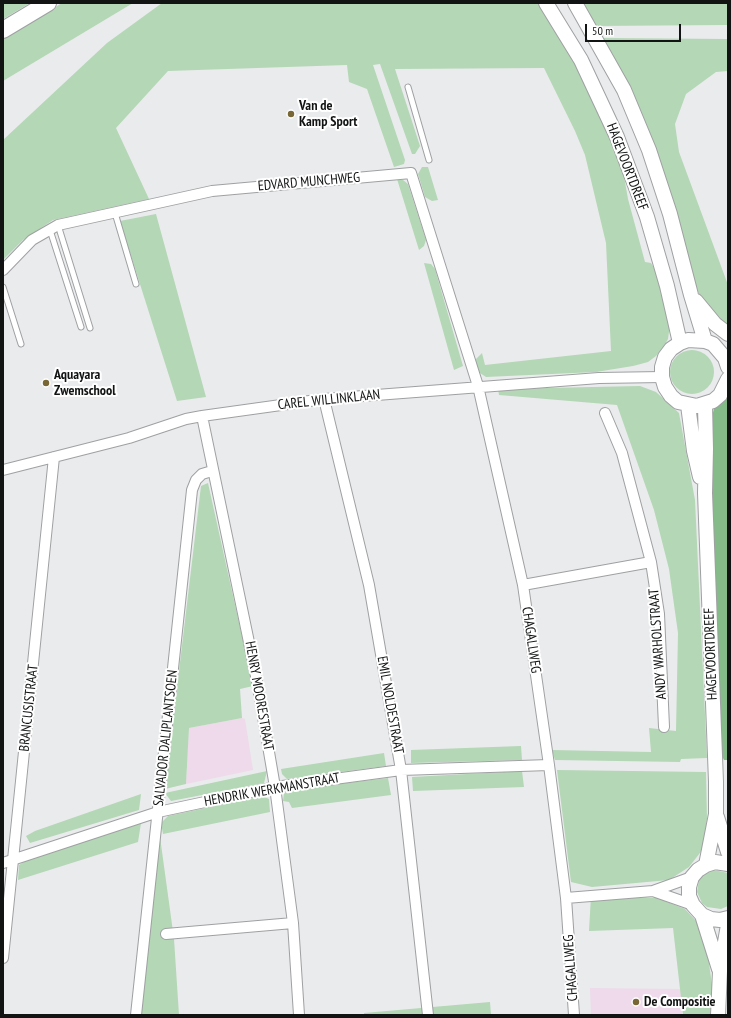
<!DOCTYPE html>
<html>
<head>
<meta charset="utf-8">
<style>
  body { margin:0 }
  #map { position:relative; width:731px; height:1018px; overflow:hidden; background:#eaebed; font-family:"PT Sans Narrow",sans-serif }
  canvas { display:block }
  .frame { position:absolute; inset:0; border:4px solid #121313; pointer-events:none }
  .scale { position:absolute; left:585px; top:24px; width:96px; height:18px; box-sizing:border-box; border:2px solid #121313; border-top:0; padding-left:5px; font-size:12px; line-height:14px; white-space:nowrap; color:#121313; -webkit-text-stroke:3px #fff; paint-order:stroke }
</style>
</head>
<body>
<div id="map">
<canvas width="731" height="1018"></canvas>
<div class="frame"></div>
<div class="scale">50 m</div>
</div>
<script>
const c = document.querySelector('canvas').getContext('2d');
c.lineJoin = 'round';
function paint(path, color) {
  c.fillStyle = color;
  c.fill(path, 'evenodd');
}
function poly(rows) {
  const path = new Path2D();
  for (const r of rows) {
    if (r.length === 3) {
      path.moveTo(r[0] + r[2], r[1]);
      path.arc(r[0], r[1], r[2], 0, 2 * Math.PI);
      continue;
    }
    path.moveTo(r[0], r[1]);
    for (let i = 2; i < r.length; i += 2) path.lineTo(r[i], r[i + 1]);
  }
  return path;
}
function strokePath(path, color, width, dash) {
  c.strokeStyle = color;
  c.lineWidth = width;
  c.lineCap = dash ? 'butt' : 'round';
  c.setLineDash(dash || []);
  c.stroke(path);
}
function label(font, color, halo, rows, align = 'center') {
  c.font = font + ' "PT Sans Narrow",sans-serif';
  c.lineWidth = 4;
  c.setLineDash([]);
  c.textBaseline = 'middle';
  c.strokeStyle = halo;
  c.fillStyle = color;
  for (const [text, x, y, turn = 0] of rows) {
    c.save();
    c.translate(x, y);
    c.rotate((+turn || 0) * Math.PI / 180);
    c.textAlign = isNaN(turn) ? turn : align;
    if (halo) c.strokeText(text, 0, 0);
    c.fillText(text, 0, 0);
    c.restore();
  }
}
paint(poly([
  [242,718,245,719,253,770,186,784,189,728],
  [590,988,683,989,682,1015,591,1015]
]), '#eedaea');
paint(poly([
  [5,3,30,3,3,19,3,4],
  [62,3,133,3,3,81,3,39],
  [162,3,540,3,572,52,621,159,628,199,645,262,651,263,658,274,670,324,668,339,664,346,656,356,648,362,633,366,596,372,486,377,480,373,474,367,475,360,482,353,485,365,611,351,606,243,585,155,575,131,544,68,395,69,420,146,415,154,412,154,380,64,373,65,405,160,404,164,394,167,367,89,349,82,347,65,168,71,116,128,149,199,53,220,23,240,3,260,3,140,107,43],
  [582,3,728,3,728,25,595,26],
  [603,38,728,39,728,71,716,72,686,94,675,124,679,152,728,285,728,330,701,299],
  [422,167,428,167,438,200,432,201,425,197,418,174],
  [397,179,403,180,408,184,426,240,424,246,419,250],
  [156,214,206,397,177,401,120,221],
  [424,263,431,264,435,269,463,366,454,370],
  [692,372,22],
  [640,386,656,392,679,413,695,500,707,758,681,759,680,762,555,760,552,750,651,752,649,728,676,731,678,633,669,569,654,510,617,405,499,395,498,389],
  [208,483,253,686,240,689,242,718,189,728,186,784,165,789,201,486],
  [521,746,522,760,411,763,411,750],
  [384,753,386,766,287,779,282,774,281,769],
  [557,770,706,772,707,819,703,849,689,867,669,880,592,887,571,882],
  [267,771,264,783,171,801,165,793],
  [522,771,524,787,413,791,412,777],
  [388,778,391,795,292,808,289,802,283,801,284,793,289,790],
  [141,794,139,810,30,843,26,836,35,831],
  [262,796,269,799,270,812,163,834,161,823,168,816],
  [141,823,138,842,18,880,19,865,28,859],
  [160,837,174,939,179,1015,140,1015],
  [714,870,728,873,728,906,721,909,707,907,702,903,697,892,699,880,703,875],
  [591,896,657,898,685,909,700,925,708,956,712,985,710,1015,683,1015,673,928,589,931],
  [490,1002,491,1015,364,1015,364,1013]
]), '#b4d7b6');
paint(poly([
  [728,391,728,760,724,760,721,754,710,480,710,423,714,409]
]), '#84bb88');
const service = poly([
  [408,87,429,160],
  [115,213,136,284],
  [58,225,90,328],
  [50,230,81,327],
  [3,287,21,344]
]);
const minor = poly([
  [3,270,32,240,58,225,212,191,411,173,478,386,523,585,549,765,566,898,574,1015],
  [324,399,369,585,401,770,428,1015],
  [605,413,622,453,651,562,659,614,664,727],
  [202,416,256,676,275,787,293,923,299,1015],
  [3,470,129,438,186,419,202,416,324,399,599,378,662,377],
  [523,585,651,562],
  [3,863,158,812,275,787,401,770,549,765],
  [653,891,693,905],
  [566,898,653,891,692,877],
  [166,934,293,923],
  [3,958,54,457],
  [136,1015,192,490,196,480,202,474,212,471]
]);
const secondary = poly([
  [546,3,581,60,617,137,647,217,667,286,680,343],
  [575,3,624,90,649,150,670,214,691,295,705,341],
  [696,301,715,324,728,334],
  [728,367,725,358,713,344,705,341,688,340,680,343,671,349,665,357,662,367,662,377,665,387,671,396,678,402,697,406,713,401,720,395,728,379],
  [688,405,694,451,700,477],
  [705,405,706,449,705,493,716,782,716,814,706,865],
  [717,817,728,852],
  [728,864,715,862,706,865,698,870,692,877,689,887,689,896,693,905,702,915,711,919,720,920,728,918],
  [702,915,719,969],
  [718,1015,720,971,728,925]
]);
const trunk = poly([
  [3,30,48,3]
]);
strokePath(service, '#9fa0a2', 7);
strokePath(minor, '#9fa0a2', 12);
strokePath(secondary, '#9fa0a2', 16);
strokePath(trunk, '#9fa0a2', 18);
strokePath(service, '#fff', 5);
strokePath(minor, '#fff', 10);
strokePath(secondary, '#fff', 14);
strokePath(trunk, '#fff', 16);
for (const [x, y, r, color] of [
  [291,114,4,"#786735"],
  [46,383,4,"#786735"],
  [636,1002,4,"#786735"]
]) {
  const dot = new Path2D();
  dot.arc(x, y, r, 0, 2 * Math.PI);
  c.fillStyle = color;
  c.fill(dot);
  strokePath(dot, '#fff', 1.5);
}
label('bold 14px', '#121313', '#fff', [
  ["Van de",299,106],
  ["Kamp Sport",299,122],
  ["Aquayara",54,375],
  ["Zwemschool",54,391],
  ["De Compositie",644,1002]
], 'left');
label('14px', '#121313', '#fff', [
  ["HAGEVOORTDREEF",627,167,69],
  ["EDVARD MUNCHWEG",309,182,-5],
  ["CAREL WILLINKLAAN",329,400,-6],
  ["CHAGALLWEG",531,640,82],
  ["ANDY WARHOLSTRAAT",658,644,-94],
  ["HAGEVOORTDREEF",711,654,-92],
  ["HENRY MOORESTRAAT",259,696,80],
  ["EMIL NOLDESTRAAT",390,705,80],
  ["BRANCUSISTRAAT",29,708,-84],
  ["SALVADOR DALIPLANTSOEN",166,738,-84],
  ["HENDRIK WERKMANSTRAAT",272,790,-10],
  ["CHAGALLWEG",571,968,-94]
]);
</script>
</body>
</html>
